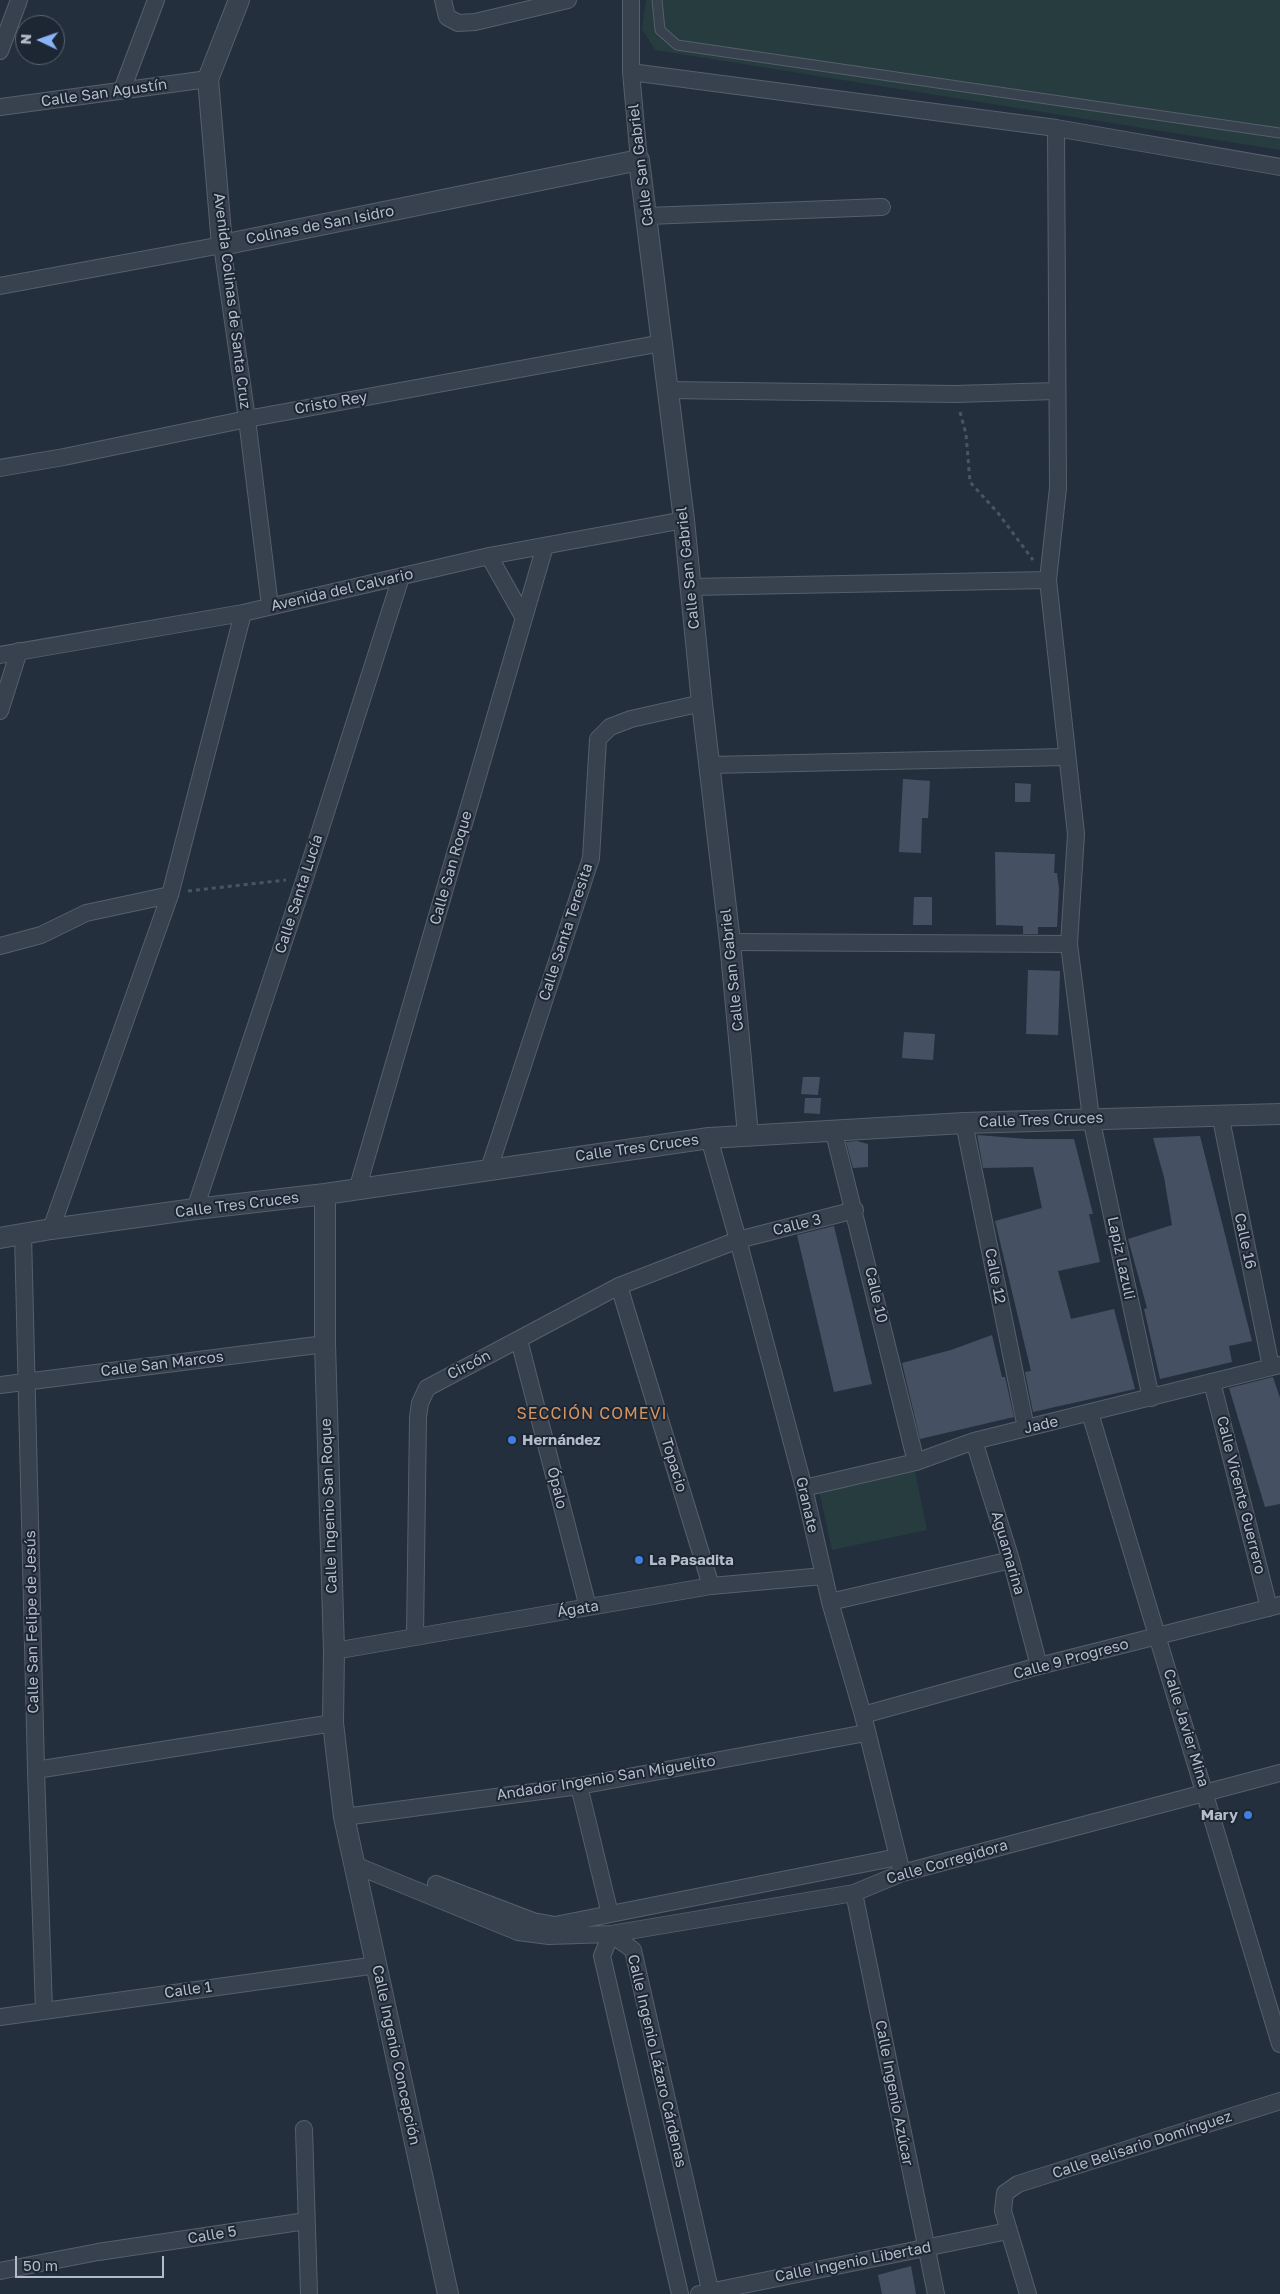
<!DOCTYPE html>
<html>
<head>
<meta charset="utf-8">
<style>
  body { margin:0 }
  #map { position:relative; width:1280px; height:2294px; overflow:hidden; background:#242f3e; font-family:"Golos Text",sans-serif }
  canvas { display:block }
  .north { position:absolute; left:15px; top:15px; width:50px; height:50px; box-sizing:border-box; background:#1d2633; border:1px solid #59626f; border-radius:50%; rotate:273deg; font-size:14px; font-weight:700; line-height:20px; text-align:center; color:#b4bcc9 }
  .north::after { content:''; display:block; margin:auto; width:18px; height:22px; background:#8ab4f8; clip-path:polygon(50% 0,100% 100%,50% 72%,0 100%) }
  .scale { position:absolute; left:15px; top:2256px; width:149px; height:22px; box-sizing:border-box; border:2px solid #b4bcc9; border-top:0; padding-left:6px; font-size:15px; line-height:18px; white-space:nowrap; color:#b4bcc9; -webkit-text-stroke:4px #1d2633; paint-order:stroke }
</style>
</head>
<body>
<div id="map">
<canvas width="1280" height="2294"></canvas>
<div class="north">N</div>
<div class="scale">50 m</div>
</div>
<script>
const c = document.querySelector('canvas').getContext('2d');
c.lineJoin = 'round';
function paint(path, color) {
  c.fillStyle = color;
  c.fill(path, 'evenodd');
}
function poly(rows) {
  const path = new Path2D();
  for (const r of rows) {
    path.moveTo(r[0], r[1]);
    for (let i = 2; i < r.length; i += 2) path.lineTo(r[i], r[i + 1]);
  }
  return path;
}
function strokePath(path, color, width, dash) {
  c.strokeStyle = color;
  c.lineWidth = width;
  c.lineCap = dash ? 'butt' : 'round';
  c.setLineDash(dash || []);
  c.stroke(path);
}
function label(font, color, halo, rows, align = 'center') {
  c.font = font + ' "Golos Text",sans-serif';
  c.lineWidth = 4;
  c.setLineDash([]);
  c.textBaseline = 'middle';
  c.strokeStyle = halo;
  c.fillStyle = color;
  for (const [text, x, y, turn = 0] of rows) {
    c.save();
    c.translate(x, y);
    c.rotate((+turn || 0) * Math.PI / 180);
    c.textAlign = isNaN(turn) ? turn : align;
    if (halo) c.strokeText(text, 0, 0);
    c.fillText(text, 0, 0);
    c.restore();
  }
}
paint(poly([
  [646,0,1280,0,1280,150,655,50,642,29],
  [915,1471,927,1530,832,1550,819,1491]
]), '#263c3f');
paint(poly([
  [903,779,930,781,928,818,922,818,921,853,899,852],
  [1015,783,1031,784,1030,802,1015,802],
  [995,852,1055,854,1054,873,1057,873,1059,889,1057,927,1038,927,1038,934,1023,934,1023,926,996,925],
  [914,897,932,897,932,925,913,925],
  [1028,970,1060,971,1058,1035,1026,1034],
  [904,1032,935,1034,933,1060,902,1058],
  [803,1077,820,1077,818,1095,801,1094],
  [805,1098,821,1098,820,1114,804,1113],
  [977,1135,1027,1139,1074,1139,1093,1214,1089,1214,1100,1262,1058,1271,1071,1319,1114,1309,1135,1389,1033,1412,1025,1372,1031,1371,995,1221,1042,1208,1033,1167,983,1168],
  [1200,1136,1252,1341,1229,1346,1232,1362,1160,1379,1144,1309,1147,1308,1128,1239,1172,1225,1164,1177,1153,1138],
  [857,1141,868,1144,868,1167,853,1168,846,1142],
  [834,1226,872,1384,834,1392,797,1235],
  [992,1335,1002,1377,1005,1377,1014,1417,920,1439,902,1363,951,1350],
  [1273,1377,1280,1398,1280,1504,1265,1507,1229,1388],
  [911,2266,916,2294,882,2294,878,2275]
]), '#455162');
const service = poly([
  [657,0,660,30,677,45,1280,133]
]);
const minor = poly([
  [443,0,447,17,458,23,475,22,568,0],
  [631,0,631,72,639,160],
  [0,51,19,0],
  [631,72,1056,128,1280,167],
  [122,90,156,0],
  [0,107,208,79],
  [1056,128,1058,488,1048,580,1076,834,1069,944,1091,1118,1151,1398],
  [647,216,882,207],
  [0,286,222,245,247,419,270,606],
  [666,390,955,394,1056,391],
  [0,468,64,457,247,419,662,343],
  [489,556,524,618],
  [691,587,1048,580],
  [0,655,243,613,489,556,684,520],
  [0,711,19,651],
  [710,765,1066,757],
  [730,942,1069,944],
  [0,946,41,935,86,913,170,895],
  [1220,1114,1271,1367],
  [964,1123,1026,1428],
  [833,1129,916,1462],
  [709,1138,738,1240,804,1488,830,1602,863,1715,902,1873],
  [489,1169,591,858,598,739,610,727,631,719,702,703],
  [357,1190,545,546],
  [195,1209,305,878,401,577],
  [51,1229,170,895,243,613],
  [23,1234,36,1770,44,2010],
  [619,1286,711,1586],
  [519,1340,588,1607],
  [1212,1382,1269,1608],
  [0,1385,325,1344],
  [1090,1413,1280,2044],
  [974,1441,1011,1560,1039,1666],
  [804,1488,916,1462,974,1441,1280,1365],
  [830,1602,1011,1560],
  [415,1636,418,1417,420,1403,427,1388,619,1286,738,1240,855,1210],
  [334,1651,711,1586,824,1576],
  [863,1715,1039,1666,1280,1605],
  [36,1770,333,1723],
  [579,1786,610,1914],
  [344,1817,579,1786,866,1733],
  [355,1865,518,1932,549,1936,611,1934,854,1893,902,1873,1280,1773],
  [436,1884,533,1921,555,1925,898,1857],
  [854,1893,936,2294],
  [611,1934,633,1950,711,2294],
  [611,1934,602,1956,680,2294],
  [0,2017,377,1965],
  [304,2129,309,2294],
  [0,2271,98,2252,306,2221],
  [699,2294,1008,2231],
  [1028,2294,1003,2211,1005,2193,1018,2184,1280,2101]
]);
const tertiary = poly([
  [239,0,208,79,222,245,639,160,684,520,702,703,730,942,748,1135],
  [325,1194,325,1344,334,1651,333,1723,344,1817,448,2294],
  [0,1238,51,1229,195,1209,325,1194,709,1138,964,1123,1280,1114]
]);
strokePath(service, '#565f6c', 11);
strokePath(minor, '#565f6c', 18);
strokePath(tertiary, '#565f6c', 22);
strokePath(poly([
  [960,412,966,434,970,482,998,513,1033,560],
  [188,891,286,880]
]), '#44595c', 3, [4, 4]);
strokePath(service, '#38414e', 9);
strokePath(minor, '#38414e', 16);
strokePath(tertiary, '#38414e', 20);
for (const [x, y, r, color] of [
  [512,1440,5,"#3f7fe0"],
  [639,1560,5,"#3f7fe0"],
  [1248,1815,5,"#3f7fe0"]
]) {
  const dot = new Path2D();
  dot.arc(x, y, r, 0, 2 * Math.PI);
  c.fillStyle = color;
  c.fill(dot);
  strokePath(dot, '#1d2633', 2);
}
label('15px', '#b4bcc9', '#1d2633', [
  ["Calle San Agustín",104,93,-8],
  ["Calle San Gabriel",641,165,-97],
  ["Colinas de San Isidro",320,225,-11],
  ["Avenida Colinas de Santa Cruz",232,301,83],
  ["Cristo Rey",331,403,-10],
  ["Calle San Gabriel",688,568,-96],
  ["Avenida del Calvario",342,590,-13],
  ["Calle San Roque",451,868,-74],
  ["Calle Santa Lucía",299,894,-72],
  ["Calle Santa Teresita",566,932,-72],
  ["Calle San Gabriel",732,970,-96],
  ["Calle Tres Cruces",1041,1120,-2],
  ["Calle Tres Cruces",637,1148,-8],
  ["Calle Tres Cruces",237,1205,-7],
  ["Calle 3",797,1225,-14],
  ["Calle 16",1245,1241,78],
  ["Lapiz Lazuli",1121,1258,78],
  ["Calle 12",995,1276,79],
  ["Calle 10",876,1295,77],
  ["Calle San Marcos",162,1364,-7],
  ["Circón",469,1365,-27],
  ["Jade",1041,1425,-13],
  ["Topacio",674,1465,73],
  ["Ópalo",557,1488,76],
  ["Calle Vicente Guerrero",1241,1495,76],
  ["Granate",807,1505,77],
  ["Calle Ingenio San Roque",329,1506,-92],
  ["Aguamarina",1008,1553,74],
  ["Ágata",578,1609,-9],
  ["Calle San Felipe de Jesús",32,1622,-91],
  ["Calle 9 Progreso",1071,1659,-15],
  ["Calle Javier Mina",1186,1728,73],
  ["Andador Ingenio San Miguelito",606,1778,-9],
  ["Calle Corregidora",947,1862,-16],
  ["Calle 1",188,1990,-8],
  ["Calle Ingenio Concepción",396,2055,78],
  ["Calle Ingenio Lázaro Cárdenas",657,2061,77],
  ["Calle Ingenio Azúcar",894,2093,79],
  ["Calle Belisario Domínguez",1142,2145,-18],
  ["Calle 5",212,2235,-9],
  ["Calle Ingenio Libertad",853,2262,-11]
]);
label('bold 15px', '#b4bcc9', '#1d2633', [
  ["Hernández",522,1440],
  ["La Pasadita",649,1560],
  ["Mary",1238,1815,"right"]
], 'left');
c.letterSpacing = '1px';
label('16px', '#d59563', '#1d2633', [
  ["SECCIÓN COMEVI",592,1414]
]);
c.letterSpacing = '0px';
</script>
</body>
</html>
